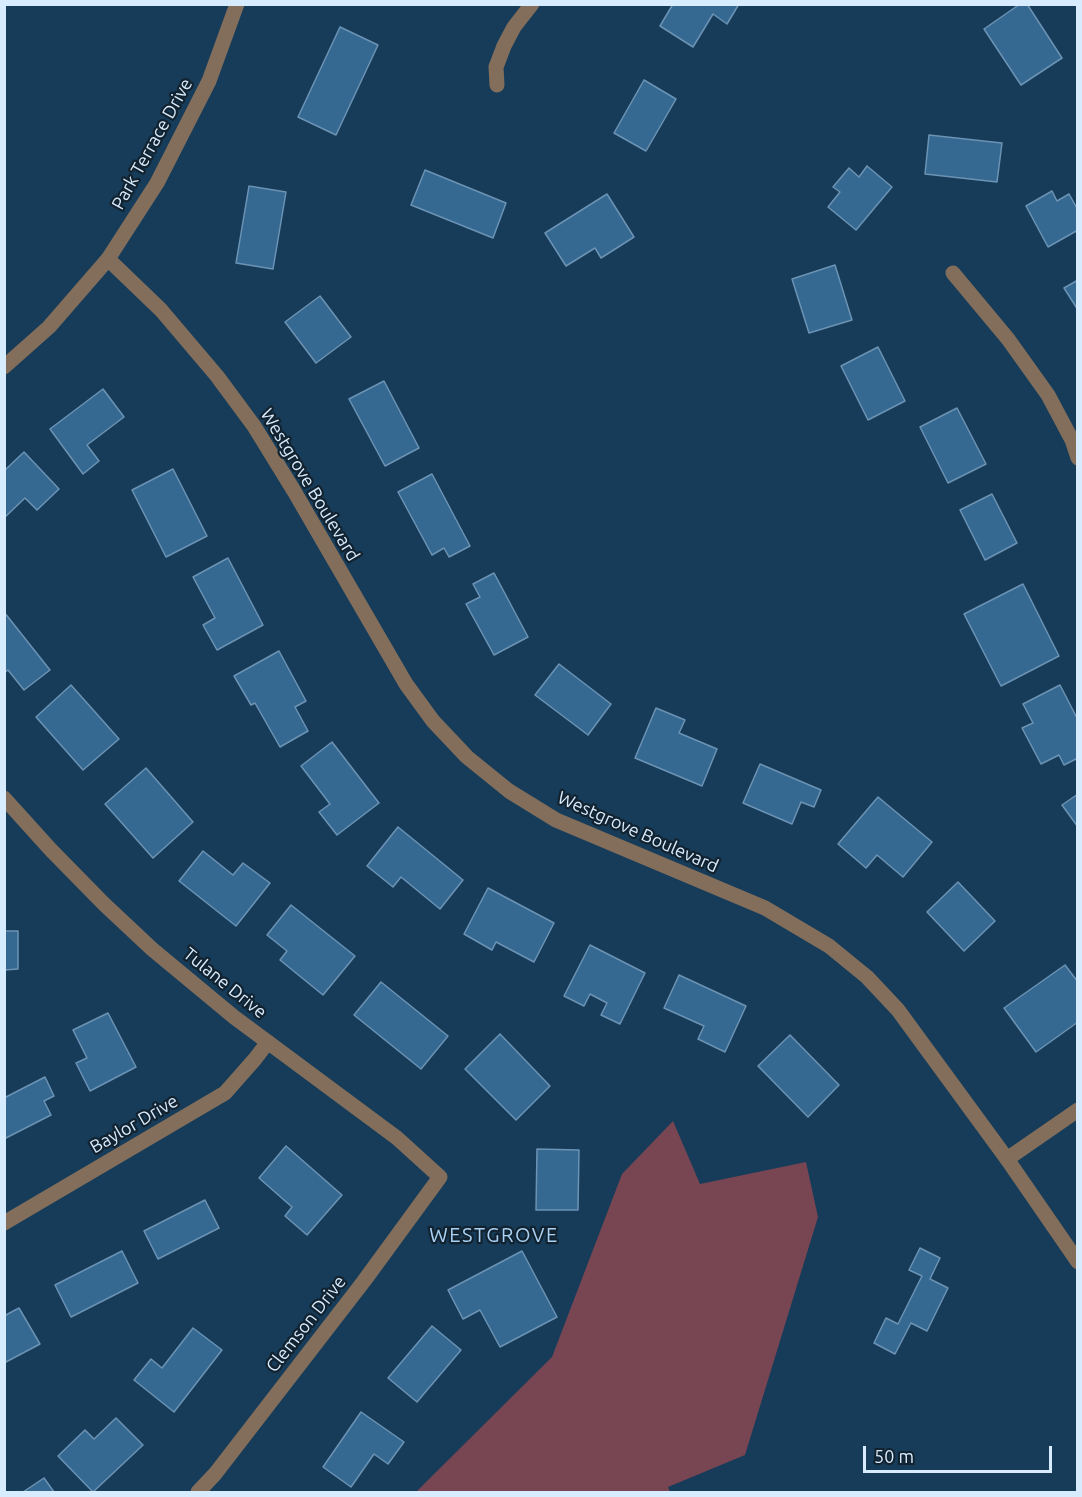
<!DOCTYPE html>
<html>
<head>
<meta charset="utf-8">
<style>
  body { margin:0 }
  #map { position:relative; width:1082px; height:1497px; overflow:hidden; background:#163c59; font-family:Ubuntu,sans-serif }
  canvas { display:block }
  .frame { position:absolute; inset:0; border:6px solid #d7ecfe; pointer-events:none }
  .scale { position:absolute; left:863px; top:1446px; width:189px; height:27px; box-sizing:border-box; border:3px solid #d7ecfe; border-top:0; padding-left:8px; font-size:18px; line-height:21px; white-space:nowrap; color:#d7ecfe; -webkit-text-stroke:4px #12222f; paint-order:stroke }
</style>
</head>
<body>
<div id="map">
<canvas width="1082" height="1497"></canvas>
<div class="frame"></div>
<div class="scale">50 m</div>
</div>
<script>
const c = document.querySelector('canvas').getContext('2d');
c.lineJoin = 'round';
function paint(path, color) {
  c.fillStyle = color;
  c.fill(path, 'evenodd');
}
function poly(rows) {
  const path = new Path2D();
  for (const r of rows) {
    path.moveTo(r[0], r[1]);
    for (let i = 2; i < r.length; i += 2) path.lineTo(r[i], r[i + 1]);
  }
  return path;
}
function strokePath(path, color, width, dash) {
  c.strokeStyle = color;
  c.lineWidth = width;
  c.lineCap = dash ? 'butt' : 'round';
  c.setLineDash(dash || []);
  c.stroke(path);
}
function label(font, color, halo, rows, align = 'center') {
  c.font = font + ' Ubuntu,sans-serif';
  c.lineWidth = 4.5;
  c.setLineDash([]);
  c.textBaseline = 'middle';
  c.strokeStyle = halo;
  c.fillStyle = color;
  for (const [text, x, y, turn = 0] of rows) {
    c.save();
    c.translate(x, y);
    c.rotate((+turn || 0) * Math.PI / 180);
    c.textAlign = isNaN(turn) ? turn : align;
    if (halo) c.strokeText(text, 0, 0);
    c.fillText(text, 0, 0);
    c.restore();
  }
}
paint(poly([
  [673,1121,700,1184,806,1162,818,1217,745,1455,668,1487,670,1492,416,1492,552,1357,622,1174]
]), '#774652');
const building = poly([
  [673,4,739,4,727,24,713,14,693,47,660,26,673,4],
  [1020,4,1027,4,1062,58,1021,85,984,29,1020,4],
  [340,27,378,45,336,135,298,117,340,27],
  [644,80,676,99,646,151,614,133,644,80],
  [929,135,1002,143,997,182,925,174,929,135],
  [867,166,892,187,856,230,828,207,840,192,833,187,849,168,859,177,867,166],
  [425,170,506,203,493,238,411,205,425,170],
  [249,186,286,192,273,269,236,263,249,186],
  [1052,191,1057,201,1069,194,1078,210,1078,230,1048,247,1026,206,1052,191],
  [607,194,634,237,601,258,595,248,566,266,545,233,607,194],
  [835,265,852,320,809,333,792,279,835,265],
  [1078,280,1078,310,1064,288,1078,280],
  [320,296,351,337,316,363,285,322,320,296],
  [878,347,905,401,868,420,841,366,878,347],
  [384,381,419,448,385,466,349,399,384,381],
  [103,389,124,417,87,445,99,461,83,474,50,429,103,389],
  [957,408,986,464,948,483,920,427,957,408],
  [24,452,59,489,37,510,25,498,4,518,4,471,24,452],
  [173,469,207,536,166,557,132,490,173,469],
  [432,474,470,546,449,557,444,548,432,555,398,492,432,474],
  [992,494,1017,543,985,560,960,510,992,494],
  [228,558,263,625,217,650,203,625,215,618,193,577,228,558],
  [494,573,528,637,494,655,466,604,480,597,473,584,494,573],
  [1023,584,1059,656,1001,686,964,614,1023,584],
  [4,612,50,670,24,690,8,670,4,673,4,612],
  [279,651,306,701,295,707,308,731,280,747,255,703,251,705,234,676,279,651],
  [559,664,611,704,588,735,535,695,559,664],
  [71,685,119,739,83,770,36,717,71,685],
  [1060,685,1078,720,1078,758,1064,765,1059,755,1041,764,1022,728,1033,723,1023,704,1060,685],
  [656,708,685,720,679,733,717,749,702,786,635,758,656,708],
  [332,742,379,803,337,835,319,812,330,804,301,766,332,742],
  [760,764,821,790,814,807,801,802,792,824,743,803,760,764],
  [146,768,193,822,153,858,105,804,146,768],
  [1078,794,1078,827,1062,805,1078,794],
  [878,797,932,842,903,877,877,855,866,868,838,844,878,797],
  [398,827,463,880,440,909,401,877,393,887,367,866,398,827],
  [203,851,233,875,243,863,270,883,236,926,179,881,203,851],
  [958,882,995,921,964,951,927,912,958,882],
  [488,888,554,923,534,962,496,942,492,950,464,934,488,888],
  [291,905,355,956,323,995,280,960,287,951,267,935,291,905],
  [4,931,18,931,18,969,4,970,4,931],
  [590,945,645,973,620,1024,601,1015,607,1003,590,994,584,1006,564,996,590,945],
  [1065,965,1078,982,1078,1022,1036,1052,1004,1008,1065,965],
  [679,975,746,1006,725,1052,698,1039,704,1026,664,1008,679,975],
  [381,982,448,1036,421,1069,354,1015,381,982],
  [108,1013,136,1067,90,1091,76,1063,87,1058,73,1030,108,1013],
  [500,1034,550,1086,516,1120,465,1069,500,1034],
  [790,1035,839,1085,808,1117,758,1066,790,1035],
  [45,1077,54,1096,44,1101,51,1115,4,1139,4,1098,45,1077],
  [286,1146,342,1195,307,1235,285,1216,292,1207,259,1178,286,1146],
  [537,1149,579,1150,578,1210,536,1210,537,1149],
  [205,1200,219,1228,158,1259,144,1231,205,1200],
  [920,1248,940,1258,930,1279,948,1288,927,1331,911,1323,895,1354,874,1343,886,1318,898,1324,922,1276,909,1270,920,1248],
  [122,1251,138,1283,71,1317,55,1285,122,1251],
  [522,1251,557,1317,500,1347,480,1310,463,1319,448,1290,522,1251],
  [19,1308,40,1344,4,1363,4,1316,19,1308],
  [432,1326,461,1350,417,1402,388,1378,432,1326],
  [193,1328,222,1350,174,1412,134,1380,151,1359,162,1368,193,1328],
  [361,1412,404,1442,388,1464,374,1454,351,1487,323,1467,361,1412],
  [116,1418,143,1445,93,1492,58,1456,85,1430,94,1439,116,1418],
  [44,1478,54,1492,23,1492,44,1478]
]);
paint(building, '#356991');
strokePath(building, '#6c93b4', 1.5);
strokePath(poly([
  [497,85,496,67,504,46,514,27,532,4],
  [108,259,157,183,209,81,237,4],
  [953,273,1008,339,1048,395,1072,440,1078,458],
  [4,798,51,850,104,904,152,949,234,1017,397,1138,440,1177,364,1281,215,1474,198,1492],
  [1007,1159,1078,1110],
  [4,1223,225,1093,255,1059,268,1042]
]), '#836e5b', 15);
strokePath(poly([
  [4,367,49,327,108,259,161,310,217,376,254,426,294,491,406,684,433,721,467,757,509,791,556,820,765,908,829,946,867,977,898,1010,1007,1159,1078,1262]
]), '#836e5b', 15);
label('18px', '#d7ecfe', '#12222f', [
  ["Park Terrace Drive",152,144,-61],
  ["Westgrove Boulevard",310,485,59],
  ["Westgrove Boulevard",638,832,24],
  ["Tulane Drive",225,983,39],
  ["Baylor Drive",134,1124,-30],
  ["Clemson Drive",306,1324,-52]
]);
c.letterSpacing = '1.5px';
label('20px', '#a8d1f4', '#12222f', [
  ["WESTGROVE",494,1235]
]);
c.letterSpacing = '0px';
</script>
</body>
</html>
